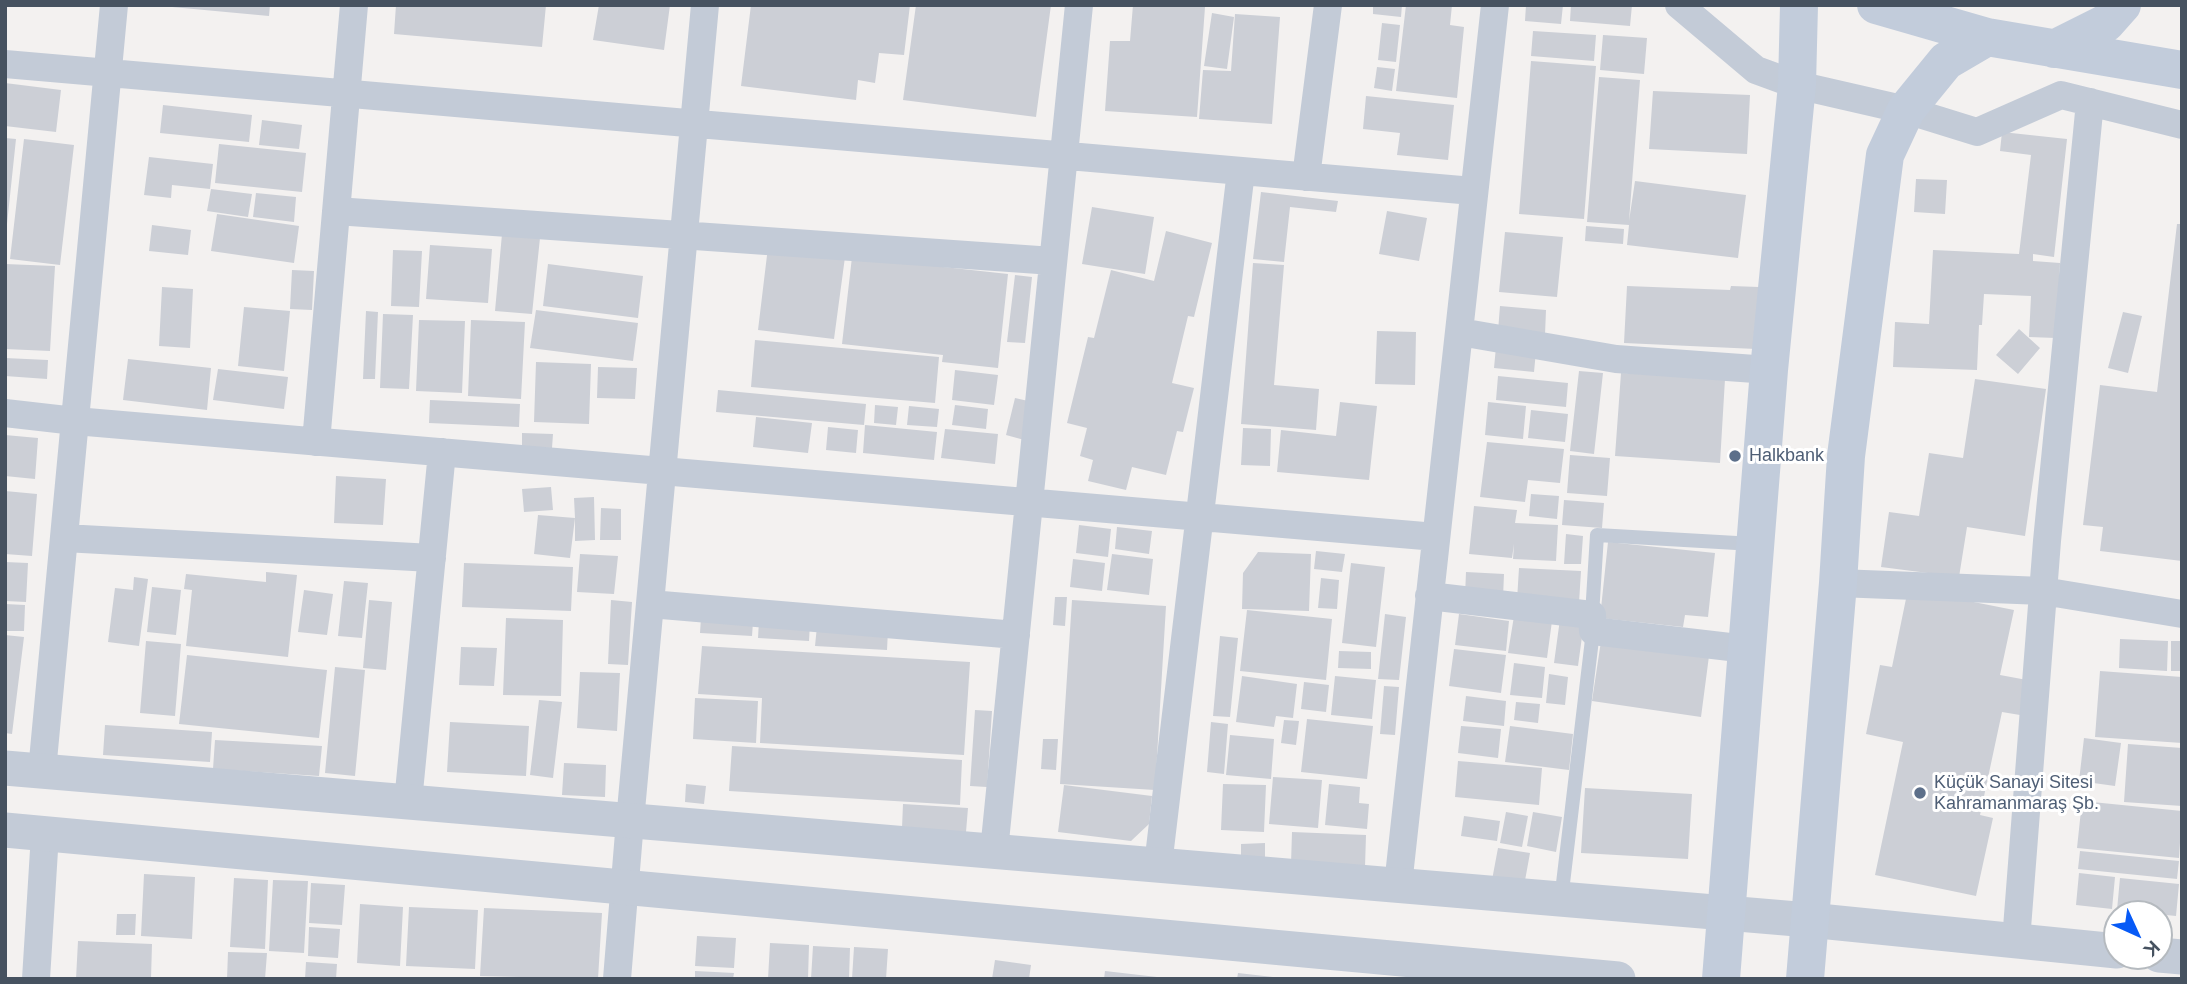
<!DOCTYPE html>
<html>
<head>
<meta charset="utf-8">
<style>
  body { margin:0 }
  #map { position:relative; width:2187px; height:984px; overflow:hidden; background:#f3f1f0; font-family:Arial,sans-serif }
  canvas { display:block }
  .frame { position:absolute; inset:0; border:7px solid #465260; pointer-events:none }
  .north { position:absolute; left:2103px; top:900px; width:70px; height:70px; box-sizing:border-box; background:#fff; border:2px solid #b5babf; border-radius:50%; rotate:135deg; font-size:19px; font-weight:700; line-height:28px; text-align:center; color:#465260 }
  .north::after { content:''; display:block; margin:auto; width:24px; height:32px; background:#075af6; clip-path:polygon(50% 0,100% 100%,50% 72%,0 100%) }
</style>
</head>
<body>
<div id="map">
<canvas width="2187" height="984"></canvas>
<div class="frame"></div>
<div class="north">K</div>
</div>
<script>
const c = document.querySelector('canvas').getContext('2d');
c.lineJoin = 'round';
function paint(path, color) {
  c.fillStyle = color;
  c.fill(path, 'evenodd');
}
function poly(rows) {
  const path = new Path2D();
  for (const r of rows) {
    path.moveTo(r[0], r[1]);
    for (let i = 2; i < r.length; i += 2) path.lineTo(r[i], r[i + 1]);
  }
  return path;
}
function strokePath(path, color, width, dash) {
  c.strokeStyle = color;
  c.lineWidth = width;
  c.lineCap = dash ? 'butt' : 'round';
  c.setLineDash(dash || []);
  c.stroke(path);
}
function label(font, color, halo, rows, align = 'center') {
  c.font = font + ' Arial,sans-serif';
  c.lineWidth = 6;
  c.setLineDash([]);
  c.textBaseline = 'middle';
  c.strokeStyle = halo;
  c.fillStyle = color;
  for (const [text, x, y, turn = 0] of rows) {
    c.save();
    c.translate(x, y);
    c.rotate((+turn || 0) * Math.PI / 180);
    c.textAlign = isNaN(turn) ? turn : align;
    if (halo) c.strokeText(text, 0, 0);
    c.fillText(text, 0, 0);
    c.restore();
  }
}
paint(poly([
  [172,5,270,5,269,16,172,7],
  [396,5,546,5,542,47,394,34],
  [599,5,670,5,664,50,593,40],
  [751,5,910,5,904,55,879,53,875,83,858,80,856,100,741,86],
  [916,5,1051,5,1036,117,903,100],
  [1133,5,1205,7,1197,117,1105,111,1110,41,1130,41],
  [1373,5,1402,5,1401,17,1373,14],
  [1406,5,1452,5,1450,25,1464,27,1457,98,1396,91],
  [1526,5,1563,5,1561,24,1525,21],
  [1571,5,1632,5,1630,26,1570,21],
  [1212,13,1234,17,1227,69,1204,66],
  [1235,14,1280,17,1272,124,1199,119,1203,70,1231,71],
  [1382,23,1400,25,1396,62,1378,60],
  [1533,31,1596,35,1594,61,1531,56],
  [1603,35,1647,38,1644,74,1600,70],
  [1531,61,1596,66,1584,219,1519,214],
  [1377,67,1395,69,1392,91,1374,88],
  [1599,77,1640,80,1629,221,1635,181,1746,195,1738,258,1627,245,1629,225,1587,222],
  [5,83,61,90,56,132,5,126],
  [1653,91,1750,95,1747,154,1649,149],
  [1366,96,1454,105,1448,160,1397,155,1400,133,1363,129],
  [163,105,252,115,249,142,160,133],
  [262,120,302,125,299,149,259,145],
  [2002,132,2067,139,2054,257,2033,254,2033,261,2060,263,2056,338,2029,337,2031,296,1984,294,1982,325,1979,325,1977,370,1893,367,1895,322,1929,324,1933,250,2019,254,2031,155,2000,151],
  [5,138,16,139,7,224,5,224],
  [24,139,74,145,60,265,10,259],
  [219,144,306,153,302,192,215,183],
  [149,157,213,164,210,189,172,185,171,198,144,195],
  [1916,179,1947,180,1945,214,1914,212],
  [211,189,252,194,248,217,207,211],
  [1261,192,1338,201,1336,212,1290,207,1284,262,1253,259],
  [256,193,296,197,294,222,253,217],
  [1092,207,1154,217,1145,274,1082,264],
  [1387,211,1427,218,1419,261,1379,254],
  [217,214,299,226,294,263,211,251],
  [2177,224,2182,224,2182,561,2100,551,2103,527,2083,525,2100,385,2157,392],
  [152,225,191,230,188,255,149,251],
  [1586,226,1624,229,1623,244,1585,241],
  [1166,231,1212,243,1194,317,1188,316,1172,383,1194,388,1183,432,1177,431,1166,475,1132,467,1126,490,1088,481,1093,460,1080,456,1087,428,1067,423,1088,337,1094,338,1111,270,1154,281],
  [1505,232,1563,237,1557,297,1499,292],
  [502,234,540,238,532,314,495,311],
  [430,245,492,249,488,303,426,299],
  [768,247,845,257,834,339,758,330],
  [393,250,422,251,419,307,391,306],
  [852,257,1008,274,998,368,942,362,943,355,842,344],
  [1253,263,1284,265,1274,385,1319,389,1316,430,1241,424],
  [5,264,55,266,50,351,5,349],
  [548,264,643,276,638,318,543,306],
  [292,270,314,271,312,310,290,309],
  [1015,275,1032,277,1025,343,1007,342],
  [1627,286,1730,290,1731,286,1759,287,1756,349,1624,343],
  [162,287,193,289,190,348,159,346],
  [1500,306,1546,310,1545,335,1498,331],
  [244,307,290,311,284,371,238,366],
  [536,310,638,323,633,361,530,348],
  [366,311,378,312,375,379,363,379],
  [2123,312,2142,316,2128,373,2108,368],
  [383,314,413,315,409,389,380,388],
  [419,320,465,321,462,393,416,391],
  [471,320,525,322,521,399,468,396],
  [2019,329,2040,348,2018,374,1996,355],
  [1377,331,1416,332,1415,385,1375,384],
  [755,340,939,357,935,403,751,387],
  [1496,347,1536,351,1534,372,1494,368],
  [5,358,48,360,47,379,5,376],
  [128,359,211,368,207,410,123,400],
  [536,362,591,364,589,424,534,422],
  [598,367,637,368,635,399,597,398],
  [218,369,288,377,284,409,213,400],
  [955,370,998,375,994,405,952,400],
  [1579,371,1603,373,1594,454,1570,451],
  [1621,373,1725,379,1720,463,1615,456],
  [1498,376,1568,383,1566,407,1496,400],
  [1975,379,2046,389,2025,536,1967,527,1959,577,1881,567,1889,512,1919,516,1929,453,1963,458],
  [718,390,866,404,864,425,716,412],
  [1015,398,1037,403,1028,441,1006,435],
  [430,400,520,404,519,427,429,423],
  [1340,402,1377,406,1369,480,1277,472,1281,430,1336,436],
  [1488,402,1526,406,1523,439,1485,435],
  [875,405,898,407,896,425,874,423],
  [955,405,988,409,986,429,952,425],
  [909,406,939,409,937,427,907,425],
  [1531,410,1568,414,1565,442,1528,438],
  [756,417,812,423,808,453,753,447],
  [865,425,937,432,934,460,863,453],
  [828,427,858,430,856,453,826,450],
  [1243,428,1271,429,1270,466,1241,465],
  [945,429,998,434,995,464,941,458],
  [522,433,553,434,552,448,522,447],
  [5,435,38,438,35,479,5,476],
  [1487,442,1564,449,1560,483,1528,480,1525,502,1480,497],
  [1570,455,1610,458,1607,496,1567,493],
  [336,476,386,479,383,525,334,523],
  [551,487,553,510,524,512,522,489],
  [5,491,37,494,32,556,5,554],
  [1531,494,1559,496,1557,519,1529,516],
  [594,497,595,540,575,541,575,518,570,558,534,554,538,515,575,518,574,498],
  [1564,500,1604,503,1602,528,1562,525],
  [1474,506,1517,510,1515,523,1558,525,1556,561,1513,559,1514,544,1512,558,1469,554],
  [601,508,621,509,621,540,600,540],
  [1079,525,1111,529,1108,557,1076,553],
  [1117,527,1152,531,1149,554,1115,549],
  [1566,534,1583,536,1581,564,1564,564],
  [1608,542,1715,553,1708,617,1685,615,1683,627,1600,618],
  [1316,551,1345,554,1342,572,1314,569],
  [1258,552,1311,554,1309,611,1242,609,1243,573],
  [580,554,618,556,614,594,577,592],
  [1112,554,1153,559,1149,595,1107,590],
  [1073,559,1105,563,1102,591,1070,587],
  [5,562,28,563,26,602,5,601],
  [464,563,573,567,571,611,462,607],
  [1351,563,1385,567,1376,647,1342,643],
  [1519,568,1581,571,1579,603,1517,600],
  [266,572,297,575,288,657,186,646,192,590,184,589,186,574,266,582],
  [1466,572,1504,574,1503,598,1465,596],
  [134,577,148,579,139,646,108,642,115,588,133,590],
  [1321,578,1339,580,1337,609,1318,608],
  [344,581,368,583,362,638,338,636],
  [152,587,181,590,176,635,147,632],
  [1908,589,2014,610,2000,675,2027,680,2020,715,2002,712,1980,815,1993,818,1976,896,1875,875,1903,742,1866,734,1880,665,1892,667],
  [304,590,333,594,327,635,298,632],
  [1055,597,1067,597,1065,626,1053,625],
  [369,600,392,602,386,670,363,668],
  [611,600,632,602,628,665,608,664],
  [1072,600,1166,606,1155,790,1060,784],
  [5,604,25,605,24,631,5,631],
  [1247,610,1332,619,1326,680,1240,671],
  [1385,614,1406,617,1399,680,1378,679],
  [1459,614,1509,621,1506,651,1455,645],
  [1514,616,1552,621,1547,658,1508,653],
  [506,618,563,620,561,696,503,695],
  [701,618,753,622,752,636,700,633],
  [1560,619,1584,622,1578,666,1554,663],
  [759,620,810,623,809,641,758,638],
  [817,626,888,630,887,650,815,646],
  [5,635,24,637,12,734,5,733],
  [1220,636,1238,638,1230,717,1213,716],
  [2120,639,2168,641,2167,671,2119,668],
  [146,641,181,644,175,716,140,713],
  [1601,641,1709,656,1701,717,1592,701],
  [2171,641,2182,641,2182,671,2171,671],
  [702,646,970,662,964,755,760,743,762,698,698,694],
  [461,647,497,648,494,686,459,685],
  [1454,649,1506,655,1501,693,1449,686],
  [1339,651,1371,652,1371,669,1338,668],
  [187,655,327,670,319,738,179,724],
  [1514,663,1545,667,1542,698,1510,695],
  [335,667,365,670,355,776,325,773],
  [2100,671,2182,677,2182,743,2095,737],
  [580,672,620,673,617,731,577,728],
  [1549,674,1568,677,1565,705,1546,703],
  [1242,676,1297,684,1293,718,1276,716,1274,727,1236,722],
  [1335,676,1376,680,1372,719,1331,715],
  [1304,682,1329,685,1326,712,1301,709],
  [1384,686,1399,687,1395,735,1380,734],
  [1466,696,1506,701,1504,726,1463,721],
  [695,698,758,701,756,743,693,739],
  [539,700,562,702,553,778,530,775],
  [1516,702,1540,704,1538,723,1514,720],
  [975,710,992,711,987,787,970,786],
  [1307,719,1373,726,1367,779,1301,772],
  [1284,720,1299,721,1296,745,1281,743],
  [450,722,529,726,526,776,447,772],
  [1211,722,1228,724,1224,774,1207,772],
  [105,725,212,732,210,762,103,755],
  [1461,726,1501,729,1498,758,1458,753],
  [1510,726,1573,734,1569,770,1505,762],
  [1230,735,1274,739,1271,779,1226,775],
  [2084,738,2121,743,2115,786,2079,781],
  [1043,739,1058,739,1056,770,1041,769],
  [215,740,322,746,319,776,213,769],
  [2128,744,2182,748,2182,806,2124,802],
  [732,746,962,760,960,805,729,791],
  [1458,761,1542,768,1539,805,1455,797],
  [564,763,606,765,605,797,562,795],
  [1273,777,1322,780,1318,828,1269,824],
  [686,784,706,786,704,804,685,802],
  [1223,784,1266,785,1264,832,1221,830],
  [1329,784,1360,787,1359,803,1369,804,1367,829,1325,825],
  [1064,785,1152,796,1149,824,1131,841,1058,832],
  [1585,788,1692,794,1688,859,1581,853],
  [2082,801,2182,811,2179,858,2077,848],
  [903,804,968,808,966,832,902,828],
  [1506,812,1528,816,1522,847,1500,843],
  [1533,812,1562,817,1556,852,1527,846],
  [1464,816,1500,821,1497,841,1461,836],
  [1292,832,1366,835,1365,867,1291,864],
  [1265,843,1265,866,1241,866,1241,844],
  [1498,848,1530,853,1524,886,1492,880],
  [2080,851,2179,861,2177,879,2078,869],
  [2079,873,2115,877,2112,909,2076,905],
  [144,874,195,877,192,939,141,936],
  [234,878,268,880,265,949,230,947],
  [2120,878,2179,884,2176,916,2117,910],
  [273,880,308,881,304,953,269,951],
  [311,883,345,885,342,925,309,923],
  [360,904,403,907,400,966,357,963],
  [409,907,478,910,475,969,406,966],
  [484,908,602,913,598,979,480,976],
  [117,914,136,914,135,935,116,935],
  [309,927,340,929,338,958,308,956],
  [697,936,736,938,734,968,695,966],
  [78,941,152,944,151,979,76,979],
  [770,943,809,945,808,979,768,979],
  [813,946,850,948,849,979,811,979],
  [854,947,888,949,886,979,852,979],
  [228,952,267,953,265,979,227,979],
  [995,960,1031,965,1029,979,992,979],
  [306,962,337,964,336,979,305,979],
  [695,971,734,973,733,979,695,979],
  [1105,971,1157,977,1156,979,1104,979],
  [1238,973,1273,977,1273,979,1237,979]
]), '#cccfd6');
strokePath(poly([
  [1592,615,1597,535,1754,544],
  [1561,900,1593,631]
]), '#c3cbd7', 14);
strokePath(poly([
  [1679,5,1756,70,1797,85,1906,110,1977,132,2061,95,2182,125],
  [5,64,1473,191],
  [1306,177,1328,5],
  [336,211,1053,261],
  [1460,332,1616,359,1769,370],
  [5,413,75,421,1436,537],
  [316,442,354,5],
  [64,538,432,558],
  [1838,583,2043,591,2182,614],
  [1429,596,1592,615,1593,631,1747,649],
  [650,604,1016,635],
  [42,771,114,5],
  [408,802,442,452],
  [994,851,1079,5],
  [1158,865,1241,171],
  [1398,885,1495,5],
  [2016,941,2047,541,2090,102],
  [36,979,45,834],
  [617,979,630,821,705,5]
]), '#c3cbd7', 28);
strokePath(poly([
  [5,768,1809,920,2117,951],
  [5,830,1618,979],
  [2159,955,2182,957]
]), '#c3cbd7', 35);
strokePath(poly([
  [1876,5,1987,37,2182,70],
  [2054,49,2106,23,2122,5],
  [1721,979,1769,370,1797,85,1799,5],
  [1805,979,1838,583,1846,456,1885,155,1906,110,1946,61,1987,37]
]), '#c2ccdb', 38);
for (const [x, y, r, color] of [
  [1735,456,7,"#5c6f8a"],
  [1920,793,7,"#5c6f8a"]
]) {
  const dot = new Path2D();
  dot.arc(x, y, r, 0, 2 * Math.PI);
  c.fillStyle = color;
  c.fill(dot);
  strokePath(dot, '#fff', 2.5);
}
label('18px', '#4e5e75', '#fff', [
  ["Halkbank",1749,456],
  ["Küçük Sanayi Sitesi",1934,783],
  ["Kahramanmaraş Şb.",1934,804]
], 'left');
</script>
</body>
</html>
